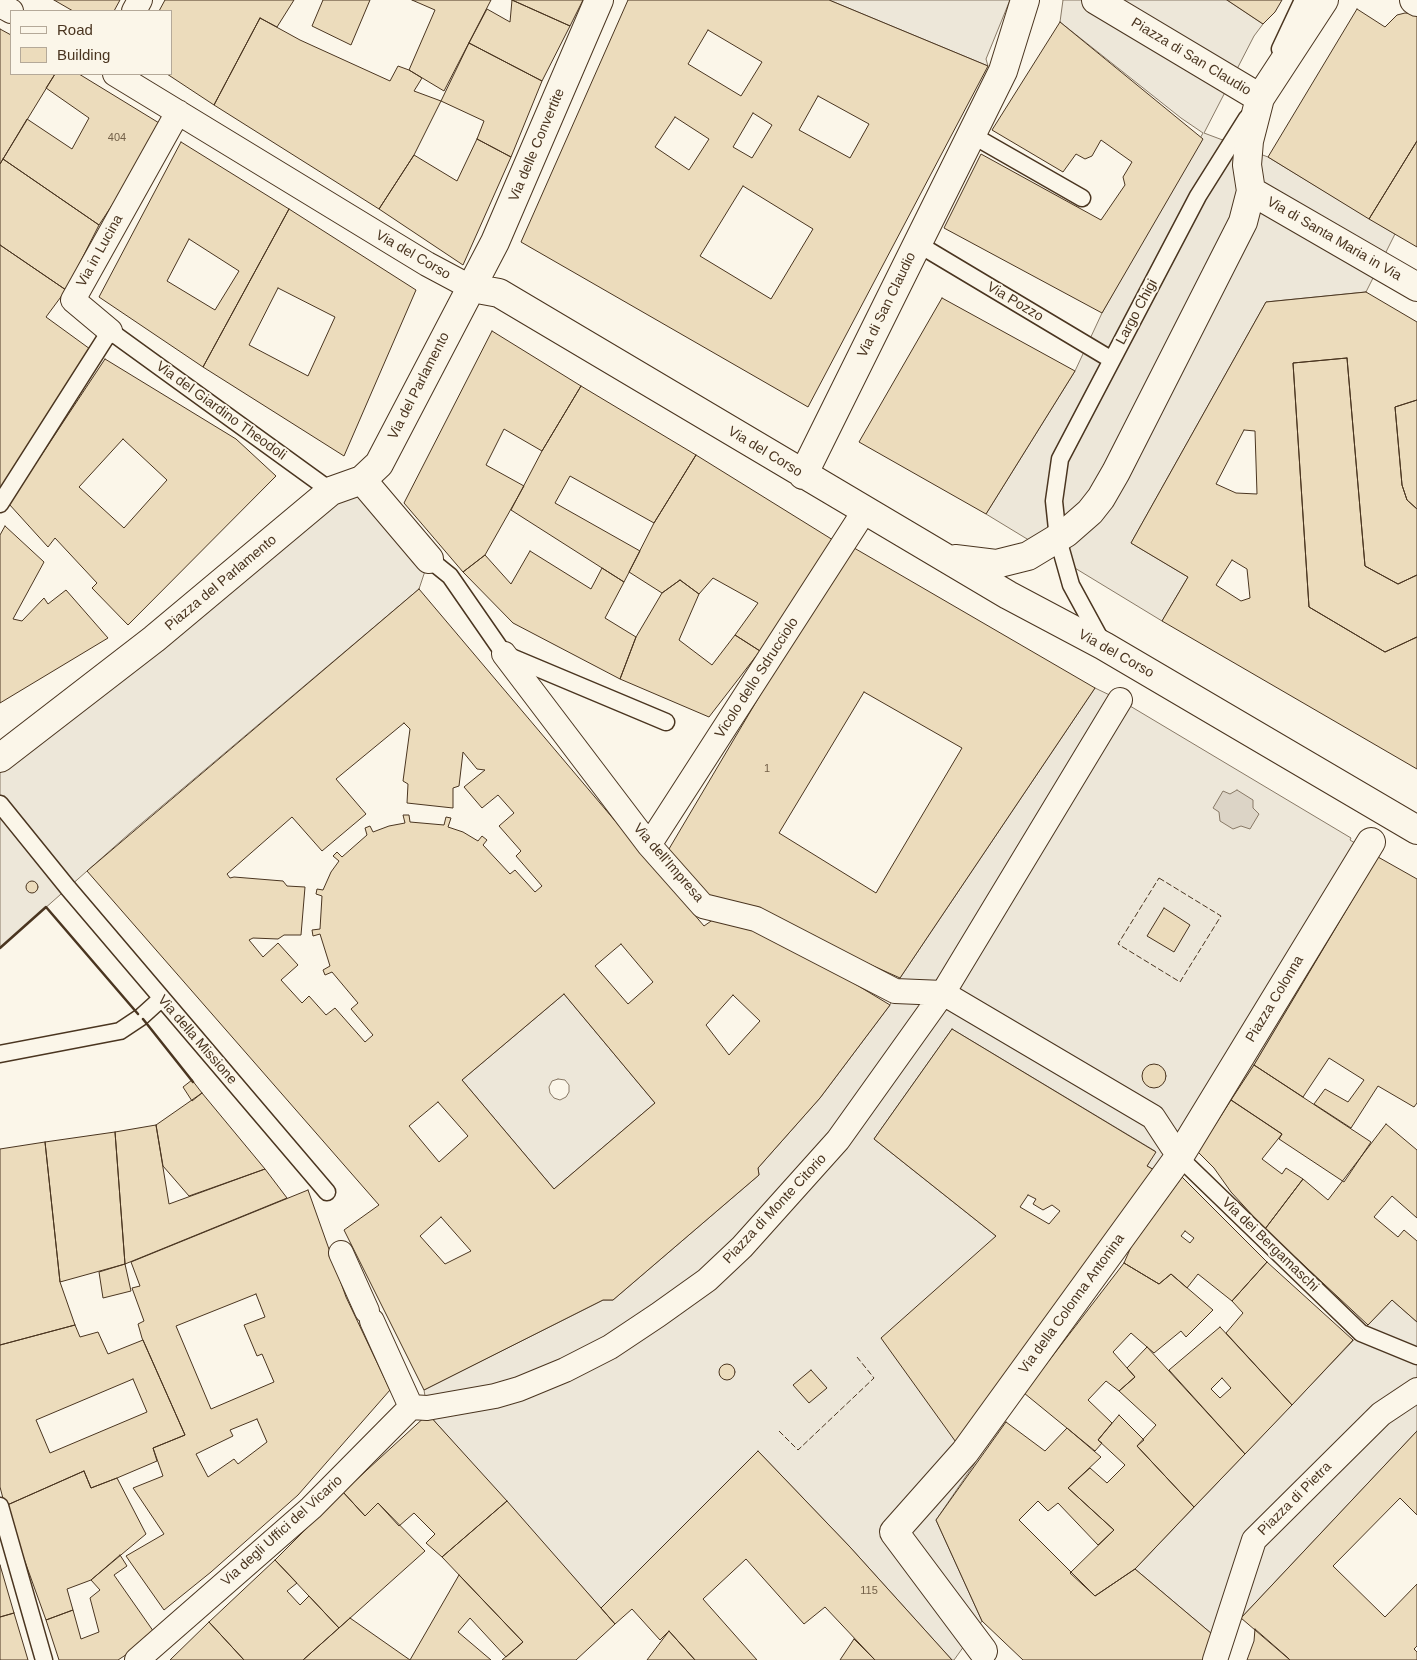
<!DOCTYPE html>
<html>
<head>
<meta charset="utf-8">
<style>
  body { margin:0 }
  #map { position:relative; width:1417px; height:1660px; overflow:hidden; background:#fbf6e9; font-family:Helvetica,sans-serif }
  canvas { display:block }
  .legend { position:absolute; left:10px; top:10px; width:162px; height:65px; box-sizing:border-box; background:#fbf6e9; border:1px solid #b4a999; margin:0; padding:6px 9px; list-style:none; font-size:15px; color:#4a3520 }
  .legend li { display:flex; align-items:center; gap:10px; height:25px }
  .legend b { width:25px; border:1px solid #b4a999 }
</style>
</head>
<body>
<div id="map">
<canvas width="1417" height="1660"></canvas>
<ul class="legend">
<li><b style="height:6px;background:#fbf6e9"></b>Road</li>
<li><b style="height:14px;background:#ecdcbc"></b>Building</li>
</ul>
</div>
<script>
const c = document.querySelector('canvas').getContext('2d');
c.lineJoin = 'round';
function paint(path, color) {
  c.fillStyle = color;
  c.fill(path, 'evenodd');
}
function poly(rows) {
  const path = new Path2D();
  for (const r of rows) {
    if (r.length === 3) {
      path.moveTo(r[0] + r[2], r[1]);
      path.arc(r[0], r[1], r[2], 0, 2 * Math.PI);
      continue;
    }
    path.moveTo(r[0], r[1]);
    for (let i = 2; i < r.length; i += 2) path.lineTo(r[i], r[i + 1]);
  }
  return path;
}
function strokePath(path, color, width, dash) {
  c.strokeStyle = color;
  c.lineWidth = width;
  c.lineCap = dash ? 'butt' : 'round';
  c.setLineDash(dash || []);
  c.stroke(path);
}
function label(font, color, halo, rows, align = 'center') {
  c.font = font + ' Helvetica,sans-serif';
  c.lineWidth = 4;
  c.setLineDash([]);
  c.textBaseline = 'middle';
  c.strokeStyle = halo;
  c.fillStyle = color;
  for (const [text, x, y, turn = 0] of rows) {
    c.save();
    c.translate(x, y);
    c.rotate((+turn || 0) * Math.PI / 180);
    c.textAlign = isNaN(turn) ? turn : align;
    if (halo) c.strokeText(text, 0, 0);
    c.fillText(text, 0, 0);
    c.restore();
  }
}
const parking = poly([
  [829,0,1010,0,986,59,988,66,829,0],
  [1063,0,1227,0,1263,24,1254,36,1204,133,1268,157,1395,234,1366,292,1266,302,1131,543,1188,577,1162,621,986,514,1075,371,1102,313,1203,133,1181,118,1060,22,1063,0],
  [362,480,429,559,419,589,130,833,0,948,0,758,362,480],
  [1095,688,1120,700,1351,838,1350,840,1378,857,1254,1065,1182,1177,1158,1172,1147,1166,1155,1151,952,1029,874,1139,996,1236,958,1445,975,1463,936,1520,982,1621,954,1660,952,1660,850,1547,758,1451,601,1608,428,1414,424,1390,603,1300,613,1300,759,1175,758,1168,820,1098,890,1005,900,978,1095,688],
  [564,994,655,1103,554,1189,462,1080,564,994],
  [558,1079,565,1080,569,1085,569,1092,566,1097,560,1100,554,1098,550,1093,549,1087,552,1081,558,1079],
  [1392,1300,1417,1322,1417,1431,1241,1618,1212,1634,1135,1569,1392,1300]
]);
paint(parking, '#ede7d9');
strokePath(parking, '#887966', 1);
const water = poly([
  [1237,790,1253,800,1253,808,1259,814,1250,829,1241,826,1233,829,1220,821,1219,812,1213,808,1223,791,1230,794,1237,790]
]);
paint(water, '#dcd4c6');
strokePath(water, '#887966', 1);
const building = poly([
  [54,0,120,0,114,11,73,11,54,0],
  [165,0,294,0,277,27,260,18,214,105,167,74,171,74,171,11,159,11,165,0],
  [323,0,370,0,351,45,312,26,323,0],
  [412,0,491,0,444,91,409,70,435,10,412,0],
  [512,0,570,26,542,81,469,43,487,9,510,22,512,0],
  [512,0,583,0,570,26,512,0],
  [628,0,829,0,988,66,808,407,521,242,628,0],
  [708,30,762,62,741,96,688,64,708,30],
  [818,96,869,124,850,158,799,130,818,96],
  [753,113,772,125,752,158,733,147,753,113],
  [675,117,709,139,689,170,655,147,675,117],
  [743,186,813,229,771,299,700,256,743,186],
  [1227,0,1282,0,1275,12,1263,24,1227,0],
  [1357,9,1385,27,1397,15,1405,13,1417,14,1417,141,1369,219,1268,157,1357,9],
  [260,18,300,40,390,81,398,66,409,70,422,78,414,91,441,101,414,155,379,209,214,105,260,18],
  [1060,22,1203,139,1102,313,944,228,981,154,1101,220,1125,185,1123,177,1132,162,1101,140,1092,156,1085,159,1076,154,1063,172,992,130,1060,22],
  [0,29,11,35,11,74,55,74,0,164,0,29],
  [469,43,542,81,511,157,477,139,484,121,441,101,469,43],
  [55,74,79,74,164,126,99,225,3,159,27,119,72,149,89,118,46,88,55,74],
  [477,139,511,157,463,265,379,209,414,155,457,181,477,139],
  [1417,141,1417,247,1369,219,1417,141],
  [181,142,289,209,203,367,99,297,181,142],
  [189,239,239,271,215,310,167,281,189,239],
  [3,159,99,225,66,290,0,245,0,164,3,159],
  [289,209,416,290,344,456,203,367,289,209],
  [278,288,335,317,308,376,249,345,278,288],
  [0,245,66,290,46,317,90,349,0,490,0,245],
  [1366,292,1417,322,1417,400,1395,407,1402,485,1407,500,1417,509,1417,575,1398,584,1365,566,1347,358,1293,363,1309,607,1385,652,1417,637,1417,769,1162,621,1188,577,1131,543,1266,302,1366,292],
  [1244,430,1255,431,1257,494,1236,493,1216,484,1244,430],
  [1232,560,1247,569,1250,598,1241,601,1216,585,1232,560],
  [942,298,1075,371,986,514,859,442,942,298],
  [492,331,581,386,542,451,504,429,486,465,524,486,485,555,463,572,404,503,492,331],
  [1347,358,1365,566,1398,584,1417,575,1417,637,1385,652,1309,607,1293,363,1347,358],
  [105,359,236,439,276,476,128,625,92,588,97,583,55,538,48,547,9,504,105,359],
  [123,439,167,480,124,528,79,487,123,439],
  [581,386,696,455,654,523,570,476,555,503,640,551,624,582,511,510,542,451,581,386],
  [1417,400,1417,509,1407,500,1402,485,1395,407,1417,400],
  [696,455,833,540,760,651,735,635,758,603,713,578,699,594,680,580,662,593,629,572,654,523,696,455],
  [5,526,44,562,13,619,22,621,44,598,48,604,66,590,108,638,0,703,0,535,5,526],
  [849,545,1095,688,900,978,756,913,705,901,666,854,849,545],
  [864,692,962,748,876,893,779,833,864,692],
  [530,551,591,589,602,568,624,582,605,618,636,637,620,679,513,623,463,572,485,555,511,584,530,551],
  [680,580,699,594,679,640,712,665,735,635,760,651,709,717,620,679,636,637,662,593,680,580],
  [419,589,704,926,721,914,754,923,890,1005,820,1098,758,1168,759,1175,613,1300,603,1300,424,1390,344,1230,379,1205,87,871,419,589],
  [404,723,410,729,403,781,408,784,407,803,453,808,453,788,459,786,463,752,477,769,485,770,464,787,482,808,498,795,514,813,499,826,521,851,516,856,542,886,535,892,515,870,510,874,483,845,487,840,482,836,478,841,463,832,448,827,451,818,446,817,444,825,410,822,409,815,403,815,405,823,389,826,373,832,370,826,365,828,367,835,342,857,337,852,333,856,339,861,331,872,323,890,317,889,316,894,322,896,320,929,312,930,313,936,320,934,330,966,323,970,325,975,332,972,358,1003,351,1009,373,1035,365,1042,335,1008,326,1015,309,996,302,1003,281,980,298,965,278,943,263,957,249,940,253,938,278,939,284,935,301,935,305,887,287,886,283,881,234,877,230,878,227,874,292,817,322,851,366,814,336,779,404,723],
  [621,944,653,982,628,1004,595,966,621,944],
  [564,994,655,1103,554,1189,462,1080,564,994],
  [733,995,760,1021,729,1055,706,1025,733,995],
  [438,1102,468,1136,439,1162,409,1126,438,1102],
  [441,1217,471,1251,445,1264,420,1236,441,1217],
  [1378,857,1417,879,1417,1103,1414,1107,1378,1086,1351,1128,1314,1104,1325,1089,1348,1102,1364,1080,1329,1058,1303,1097,1254,1065,1378,857],
  [32,887,6],
  [1164,908,1190,925,1174,952,1147,936,1164,908],
  [952,1029,1156,1152,1147,1166,1158,1172,958,1445,881,1338,996,1236,874,1139,952,1029],
  [1028,1195,1036,1199,1033,1204,1043,1210,1052,1205,1060,1211,1049,1224,1020,1207,1028,1195],
  [1154,1076,12],
  [1254,1065,1371,1142,1344,1182,1279,1139,1282,1134,1231,1100,1254,1065],
  [192,1080,202,1093,192,1101,183,1087,192,1080],
  [202,1093,265,1169,189,1196,163,1166,156,1125,202,1093],
  [1231,1100,1282,1134,1262,1159,1282,1174,1286,1168,1303,1179,1265,1229,1231,1192,1214,1168,1198,1152,1231,1100],
  [1386,1124,1417,1150,1417,1218,1392,1196,1374,1217,1398,1237,1404,1230,1417,1241,1417,1322,1392,1300,1368,1325,1265,1229,1303,1179,1328,1200,1386,1124],
  [156,1125,169,1204,265,1169,287,1198,125,1264,115,1132,156,1125],
  [115,1132,125,1264,60,1282,45,1142,115,1132],
  [45,1142,60,1282,75,1325,0,1345,0,1149,45,1142],
  [1182,1177,1267,1262,1232,1301,1198,1274,1187,1288,1171,1274,1159,1284,1124,1263,1131,1247,1182,1177],
  [1185,1231,1194,1238,1190,1243,1181,1236,1185,1231],
  [308,1190,346,1297,390,1390,298,1495,211,1572,164,1610,126,1556,164,1534,133,1488,163,1476,153,1448,185,1435,142,1338,138,1324,144,1321,132,1288,140,1286,131,1262,308,1190],
  [256,1294,265,1317,244,1325,257,1356,262,1354,274,1382,211,1409,176,1326,256,1294],
  [257,1419,267,1442,238,1464,234,1459,208,1477,196,1454,233,1436,230,1430,257,1419],
  [1267,1262,1353,1340,1292,1405,1226,1333,1243,1313,1232,1301,1267,1262],
  [1124,1263,1159,1284,1171,1274,1213,1310,1186,1337,1181,1331,1154,1353,1131,1333,1113,1352,1135,1377,1119,1391,1106,1381,1088,1400,1112,1423,1098,1440,1102,1443,1095,1451,1024,1393,1124,1263],
  [125,1264,131,1291,103,1298,99,1272,125,1264],
  [75,1325,80,1337,98,1332,108,1354,143,1340,185,1435,153,1448,157,1461,117,1478,91,1488,84,1471,5,1506,0,1487,0,1345,75,1325],
  [133,1379,147,1412,50,1453,36,1420,133,1379],
  [1220,1327,1292,1405,1245,1454,1169,1370,1220,1327],
  [1222,1378,1231,1388,1220,1398,1211,1389,1222,1378],
  [1147,1347,1245,1454,1194,1507,1137,1446,1156,1425,1119,1391,1135,1377,1127,1368,1147,1347],
  [727,1372,8],
  [811,1370,827,1388,809,1403,793,1385,811,1370],
  [428,1414,507,1501,442,1557,426,1543,435,1534,414,1513,399,1526,378,1503,365,1516,343,1492,428,1414],
  [1119,1415,1144,1440,1137,1446,1194,1507,1135,1569,1095,1596,1070,1573,1114,1530,1068,1488,1090,1468,1107,1483,1125,1465,1098,1440,1119,1415],
  [1006,1422,1045,1451,1067,1428,1101,1457,1068,1488,1114,1530,1098,1545,1058,1503,1048,1511,1038,1501,1019,1520,1095,1596,1135,1569,1212,1634,1206,1660,1023,1660,982,1621,936,1520,1006,1422],
  [1417,1431,1417,1515,1400,1498,1333,1566,1385,1617,1417,1584,1417,1646,1414,1649,1417,1652,1417,1660,1290,1660,1241,1618,1417,1431],
  [758,1451,850,1547,952,1660,875,1660,825,1607,804,1624,746,1559,703,1599,757,1660,695,1660,669,1631,660,1640,632,1609,615,1624,601,1608,758,1451],
  [84,1471,91,1488,117,1478,146,1534,91,1580,67,1589,73,1610,46,1620,5,1506,84,1471],
  [343,1492,365,1516,378,1503,425,1551,339,1628,275,1560,343,1492],
  [507,1501,615,1624,576,1660,502,1660,523,1642,442,1557,507,1501],
  [120,1555,127,1566,114,1575,156,1635,118,1660,59,1660,46,1620,73,1610,81,1639,99,1632,90,1598,100,1590,91,1580,120,1555],
  [275,1560,297,1583,287,1591,300,1605,309,1596,339,1628,303,1660,244,1660,209,1622,275,1560],
  [0,1565,14,1613,0,1617,0,1565],
  [459,1575,523,1642,506,1657,470,1618,458,1632,491,1660,410,1660,459,1575],
  [14,1613,28,1660,0,1660,0,1617,14,1613],
  [350,1618,410,1660,303,1660,350,1618],
  [209,1622,244,1660,170,1660,209,1622],
  [1255,1629,1287,1657,1290,1660,1247,1660,1254,1641,1255,1629],
  [669,1631,695,1660,647,1660,669,1631],
  [854,1639,875,1660,840,1660,854,1639]
]);
paint(building, '#ecdcbc');
strokePath(building, '#4a3520', 1);
const service = poly([
  [1280,49,1303,0],
  [972,135,1082,198],
  [918,244,1112,360],
  [0,504,110,331,331,491],
  [429,559,450,576,504,654,666,722],
  [1102,642,1071,585,1058,539,1054,501,1060,459,1198,196,1247,118],
  [0,804,68,888,327,1192],
  [0,1054,120,1031,141,1017,162,998],
  [1179,1157,1361,1333,1417,1356],
  [0,1506,44,1660]
]);
const pedestrian = poly([
  [0,5,11,11],
  [134,11,140,0],
  [115,74,427,264,472,288],
  [110,331,73,300,178,112],
  [504,654,649,845,703,906,756,919,895,991,943,993,1153,1117,1172,1146],
  [649,845,865,510],
  [341,1253,367,1311],
  [372,1321,411,1407],
  [137,1660,311,1508,411,1407,427,1408,495,1396,519,1389,565,1370,610,1347,658,1315,707,1280,742,1247,838,1140,943,993,1120,700],
  [1215,1660,1254,1540,1381,1414,1417,1390]
]);
const minor = poly([
  [1096,0,1260,98],
  [1414,0,1417,2],
  [1251,191,1417,287],
  [472,288,499,293,1008,595,1104,646,1417,830],
  [803,475,1003,71,1025,0],
  [362,480,429,559],
  [955,559,996,564,1028,556,1066,533,1090,512,1101,498,1116,472,1243,222,1251,191,1247,165,1249,141,1260,98,1324,0],
  [0,758,154,639,331,491,362,480,379,464,495,242,599,0],
  [983,1651,894,1532,965,1452,1179,1157,1371,842]
]);
strokePath(service, '#4a3520', 19);
strokePath(pedestrian, '#4a3520', 26);
strokePath(minor, '#4a3520', 30);
strokePath(service, '#fbf6e9', 16);
strokePath(pedestrian, '#fbf6e9', 24);
strokePath(minor, '#fbf6e9', 28);
strokePath(poly([
  [1159,878,1221,916,1180,982,1118,944,1159,878],
  [779,1431,798,1450,874,1378,857,1357]
]), '#4a3520', 1, [6, 2.5]);
strokePath(poly([
  [0,948,46,907,138,1014],
  [143,1019,193,1082]
]), '#4a3520', 2.5);
label('11px', '#725f47', null, [
  ["404",117,138],
  ["1",767,769],
  ["115",869,1591]
]);
label('14px', '#4a3520', '#fbf6e9', [
  ["Piazza di San Claudio",1191,57,31],
  ["Via delle Convertite",537,145,-67],
  ["Via di Santa Maria in Via",1334,239,30],
  ["Via in Lucina",100,251,-61],
  ["Via del Corso",413,255,30],
  ["Via Pozzo",1015,302,31],
  ["Via di San Claudio",887,305,-64],
  ["Largo Chigi",1137,312,-62],
  ["Via del Parlamento",419,386,-63],
  ["Via del Giardino Theodoli",221,411,36],
  ["Via del Corso",765,452,31],
  ["Piazza del Parlamento",221,583,-40],
  ["Via del Corso",1116,654,29],
  ["Vicolo dello Sdrucciolo",757,678,-57],
  ["Via dell'Impresa",668,863,49],
  ["Piazza Colonna",1275,999,-59],
  ["Via della Missione",197,1040,49],
  ["Piazza di Monte Citorio",775,1209,-47],
  ["Via dei Bergamaschi",1270,1245,44],
  ["Via della Colonna Antonina",1072,1304,-54],
  ["Piazza di Pietra",1295,1499,-45],
  ["Via degli Uffici del Vicario",282,1531,-42]
]);
</script>
</body>
</html>
